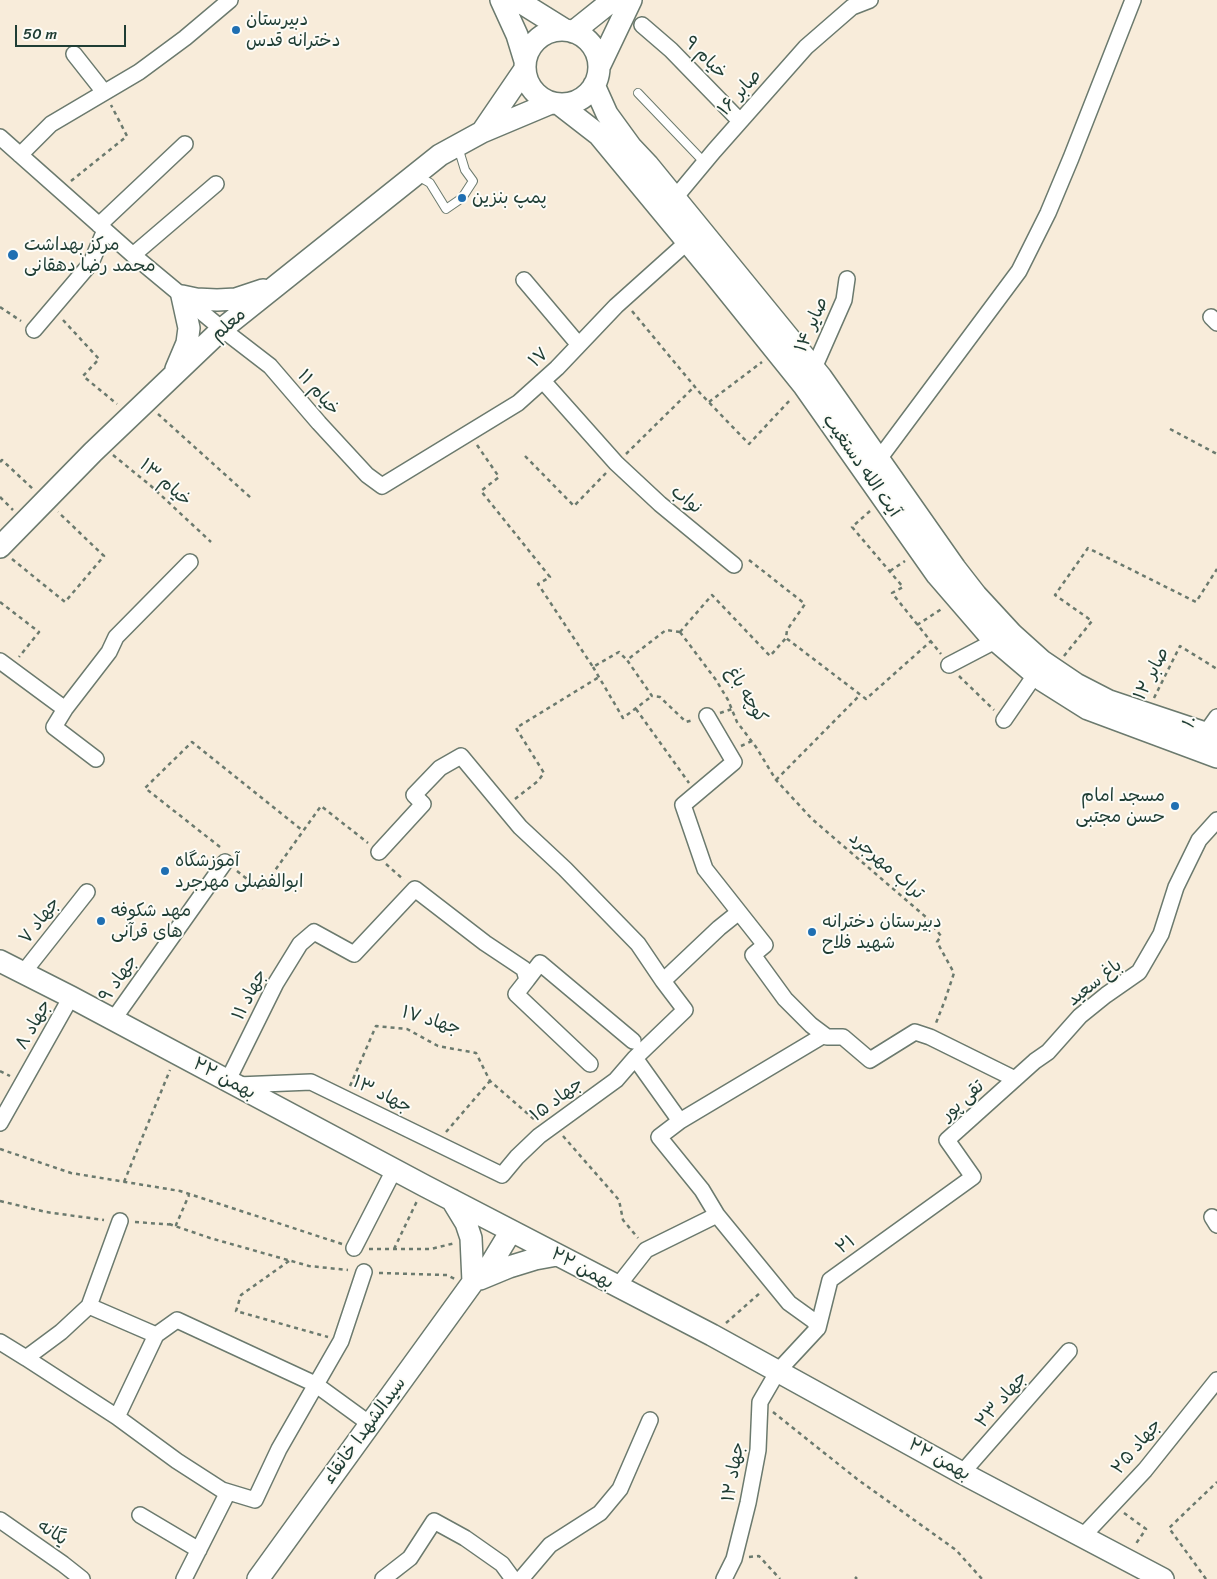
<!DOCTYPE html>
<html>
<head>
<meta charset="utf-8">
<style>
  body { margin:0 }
  #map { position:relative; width:1217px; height:1579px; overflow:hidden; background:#f8ecda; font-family:Sriracha,sans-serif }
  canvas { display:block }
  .scale { position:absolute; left:15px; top:25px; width:111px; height:22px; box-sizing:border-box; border:2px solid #1f3d34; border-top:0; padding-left:6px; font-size:15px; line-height:18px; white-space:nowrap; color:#1f3d34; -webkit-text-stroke:4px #fdfcf7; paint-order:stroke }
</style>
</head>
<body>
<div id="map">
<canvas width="1217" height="1579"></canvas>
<div class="scale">50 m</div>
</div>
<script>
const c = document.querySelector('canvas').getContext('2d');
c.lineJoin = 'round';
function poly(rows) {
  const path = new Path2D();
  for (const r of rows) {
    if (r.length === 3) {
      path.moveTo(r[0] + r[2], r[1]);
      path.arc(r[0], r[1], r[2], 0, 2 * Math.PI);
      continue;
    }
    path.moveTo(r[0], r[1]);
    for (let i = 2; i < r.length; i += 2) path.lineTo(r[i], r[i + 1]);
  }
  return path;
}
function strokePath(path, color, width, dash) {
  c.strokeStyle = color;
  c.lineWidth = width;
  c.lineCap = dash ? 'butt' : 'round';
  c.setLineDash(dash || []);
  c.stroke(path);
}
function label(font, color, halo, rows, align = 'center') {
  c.font = font + ' Sriracha,"Playpen Sans Arabic",sans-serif';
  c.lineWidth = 4;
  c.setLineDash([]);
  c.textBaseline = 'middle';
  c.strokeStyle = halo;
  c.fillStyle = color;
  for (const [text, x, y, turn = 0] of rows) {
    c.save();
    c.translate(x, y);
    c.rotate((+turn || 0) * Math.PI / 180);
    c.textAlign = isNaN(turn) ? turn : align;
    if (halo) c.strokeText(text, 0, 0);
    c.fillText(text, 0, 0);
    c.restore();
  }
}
const lane = poly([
  [638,93,704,162],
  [418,176,430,183,446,209,462,198,473,181,465,170,458,147]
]);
const street = poly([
  [642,25,671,50,740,121],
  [74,54,104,92],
  [0,137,133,255,222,329,270,366,319,423,367,475,382,486,518,403,557,368,616,306,694,236],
  [20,155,51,124,139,72,185,38,230,0],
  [669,205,714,151,806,47,852,7,870,0],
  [99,225,185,144],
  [133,255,216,184],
  [524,280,579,345],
  [1211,317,1217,323],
  [34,330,91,263,105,230],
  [809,374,814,368,844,300,847,279],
  [543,381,616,463,660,504,734,565],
  [871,465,879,459,1019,271,1048,213,1071,158,1133,0],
  [0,661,65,709],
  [949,665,995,641],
  [707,716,734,762,683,805,705,869,765,945,753,955,785,999,811,1025,827,1037,843,1037,870,1060,915,1032,930,1037,1015,1079],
  [1004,720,1035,675],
  [1200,741,1217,717],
  [96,759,54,727,65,709,109,652,116,637,190,562],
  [379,852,423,804,414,795,440,768,461,756,520,827,565,869,638,944,663,981],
  [739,912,719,928,663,981,685,1010,635,1058,680,1121,824,1035],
  [23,973,87,892],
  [527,980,540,963,633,1041],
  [113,1020,225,862],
  [228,1080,276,983,300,944,314,932,354,954,415,889,485,943,524,969,527,980,516,994,590,1064],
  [238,1085,311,1082,502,1175,517,1157,539,1136,616,1080,635,1058],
  [680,1121,659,1137,702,1190,717,1215,789,1303,814,1321,818,1328],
  [0,1123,71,997],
  [1212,1217,1217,1225],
  [354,1248,394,1170],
  [617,1287,646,1250,717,1215],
  [89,1306,156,1335],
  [0,1342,26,1358,61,1332,89,1306,120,1221],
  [26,1358,117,1417,156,1335,177,1320,315,1384,370,1424],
  [117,1417,177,1461,222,1490,255,1500,279,1449,341,1341,364,1272],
  [962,1473,1069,1351],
  [140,1515,199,1550],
  [0,1520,63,1564,82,1579],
  [1083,1536,1145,1470,1217,1380],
  [184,1579,228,1492],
  [383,1579,410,1558,434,1521,465,1538,502,1564,513,1579],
  [521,1579,550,1545,600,1513,620,1489,650,1420],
  [724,1579,734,1559,748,1503,758,1450,760,1402,778,1371,818,1328,830,1280,973,1177,947,1140,1035,1061,1048,1052,1080,1016,1106,995,1139,972,1161,934,1176,887,1199,840,1217,820]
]);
const secondary = poly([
  [501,0,517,35,525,61],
  [517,0,565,30],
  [562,67,37],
  [573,32,613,0],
  [599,67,631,0],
  [525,69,482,132,551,103],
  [594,85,607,114,631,147,648,165,821,377,955,568,976,595,1012,634,1042,661,1076,684,1109,701,1217,737],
  [559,104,599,135,714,274,804,386,937,575,988,634,1042,680,1088,709,1217,757],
  [176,369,187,343,189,328,182,296,196,299,217,300,236,299,263,290],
  [0,547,93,452,222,329,440,155,482,132],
  [0,961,71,997,425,1186,712,1335,962,1473,1163,1579],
  [452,1200,466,1223,471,1238,473,1282],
  [480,1279,509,1267,535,1259,557,1255],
  [258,1579,473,1282,488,1269,511,1231]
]);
strokePath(lane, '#6b7a6e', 10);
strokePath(street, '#6b7a6e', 18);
strokePath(secondary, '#6b7a6e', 24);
strokePath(poly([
  [71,181,127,136,111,105],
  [0,307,21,321],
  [632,311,700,393,749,444,791,399],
  [63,320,99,359,83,376,117,404],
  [709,402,762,362],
  [158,414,251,498],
  [1170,429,1217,454],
  [477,445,499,477,481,491,550,577,538,584,593,667,619,652,627,660],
  [626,454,695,386],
  [113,455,151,486,211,542],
  [525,456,574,506,606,473],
  [0,462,2,460,34,490],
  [0,497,13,510],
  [870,511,852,527,903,587,892,593,941,654],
  [12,559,65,602,104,556,58,512],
  [749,560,805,604,787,630,786,638,866,699,931,641],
  [890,571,905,561],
  [0,602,39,632,19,657],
  [917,625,943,608],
  [680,632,716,680,728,700,737,722,756,747,776,780,812,819,927,918,941,936,937,942,954,973,945,1000,936,1023],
  [680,632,666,630,627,660,652,696,660,697,686,722,693,720],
  [680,632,712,595,770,656,786,638],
  [1064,656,1092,621,1055,595,1088,548,1196,602,1217,569],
  [593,667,623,718,652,696],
  [959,676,994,710],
  [1154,698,1180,646,1217,669],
  [636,709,689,783],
  [720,713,732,709],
  [741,746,752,741],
  [776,780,860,695],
  [515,799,538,781,544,773,516,728,599,677],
  [220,847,145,788,192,742,303,831],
  [386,864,404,880],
  [237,871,261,890,321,806,368,843],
  [0,1071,10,1076],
  [350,1086,376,1026,407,1029,438,1046,476,1053,490,1081,536,1121],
  [446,1132,490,1081],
  [563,1136,619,1200,623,1220,638,1238],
  [0,1149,71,1173,180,1191,342,1244],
  [124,1182,170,1070],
  [0,1201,46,1212,104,1220],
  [135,1222,176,1225,189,1195],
  [169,1224,210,1238,309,1266,348,1270],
  [369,1249,431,1249,455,1243],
  [394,1249,417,1201],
  [289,1261,241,1295,236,1311,328,1337],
  [379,1273,447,1275,455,1279],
  [726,1323,761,1292],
  [773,1412,857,1479,956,1550,982,1579],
  [1124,1513,1146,1529,1135,1545],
  [749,1557,759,1556,780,1579],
  [855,1577,857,1579],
  [1206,1579,1169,1528,1217,1482]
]), '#6b7a6e', 2.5, [4, 4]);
strokePath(lane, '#fff', 8);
strokePath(street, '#fff', 15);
strokePath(secondary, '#fff', 21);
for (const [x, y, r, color] of [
  [236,30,5,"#1f6fb2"],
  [462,198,5,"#1f6fb2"],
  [13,255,6,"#1f6fb2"],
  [1175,806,5,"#1f6fb2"],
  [165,871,5,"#1f6fb2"],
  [101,921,5,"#1f6fb2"],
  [812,932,5,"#1f6fb2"]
]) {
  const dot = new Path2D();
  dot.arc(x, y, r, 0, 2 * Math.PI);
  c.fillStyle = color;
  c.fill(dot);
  strokePath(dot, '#fdfcf7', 2);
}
label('18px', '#1f3d34', '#fdfcf7', [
  ["دبیرستان",246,20],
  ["دخترانه قدس",246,41],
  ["پمپ بنزین",472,198],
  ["مرکز بهداشت",24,245],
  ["محمد رضا دهقانی",24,266],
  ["مسجد امام",1165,796,"right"],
  ["حسن مجتبی",1165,817,"right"],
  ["آموزشگاه",175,861],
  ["ابوالفضلی مهرجرد",175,882],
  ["مهد شکوفه",111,911],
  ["های قرآنی",111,932],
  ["دبیرستان دخترانه",822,922],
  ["شهید فلاح",822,943]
], 'left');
label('18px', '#1f3d34', '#fdfcf7', [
  ["خیام ۹",705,58,45],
  ["صابر ۱۶",740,93,-48],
  ["معلم",229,325,-41],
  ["صایر ۱۴",812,325,-67],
  ["۱۷",539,358,-43],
  ["خیام ۱۱",318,393,49],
  ["آیت الله دستغیب",861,466,55],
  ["خیام ۱۳",165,483,41],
  ["نواب",686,500,39],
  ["صابر ۱۲",1152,674,-63],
  ["کوچه باغ",746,695,59],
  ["۱۰",1191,722,-57],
  ["تراب مهرجرد",886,866,41],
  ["جهاد ۷",40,921,-52],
  ["جهاد ۹",119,979,-55],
  ["باغ سعید",1095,983,-38],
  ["جهاد ۱۱",250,995,-63],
  ["جهاد ۱۷",431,1021,17],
  ["جهاد ۸",34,1025,-61],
  ["۲۲ بهمن",224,1079,28],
  ["جهاد ۱۳",382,1095,26],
  ["جهاد ۱۵",557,1100,-37],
  ["تقی پور",963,1101,-42],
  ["۲۱",846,1245,-36],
  ["۲۲ بهمن",582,1269,28],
  ["جهاد ۲۳",1002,1400,-49],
  ["سیدالشهدا خانقاء",365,1431,-54],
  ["جهاد ۲۵",1137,1447,-50],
  ["۲۲ بهمن",939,1460,29],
  ["جهاد ۱۲",734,1472,-80],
  ["یگانه",52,1533,34]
]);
</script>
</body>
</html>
